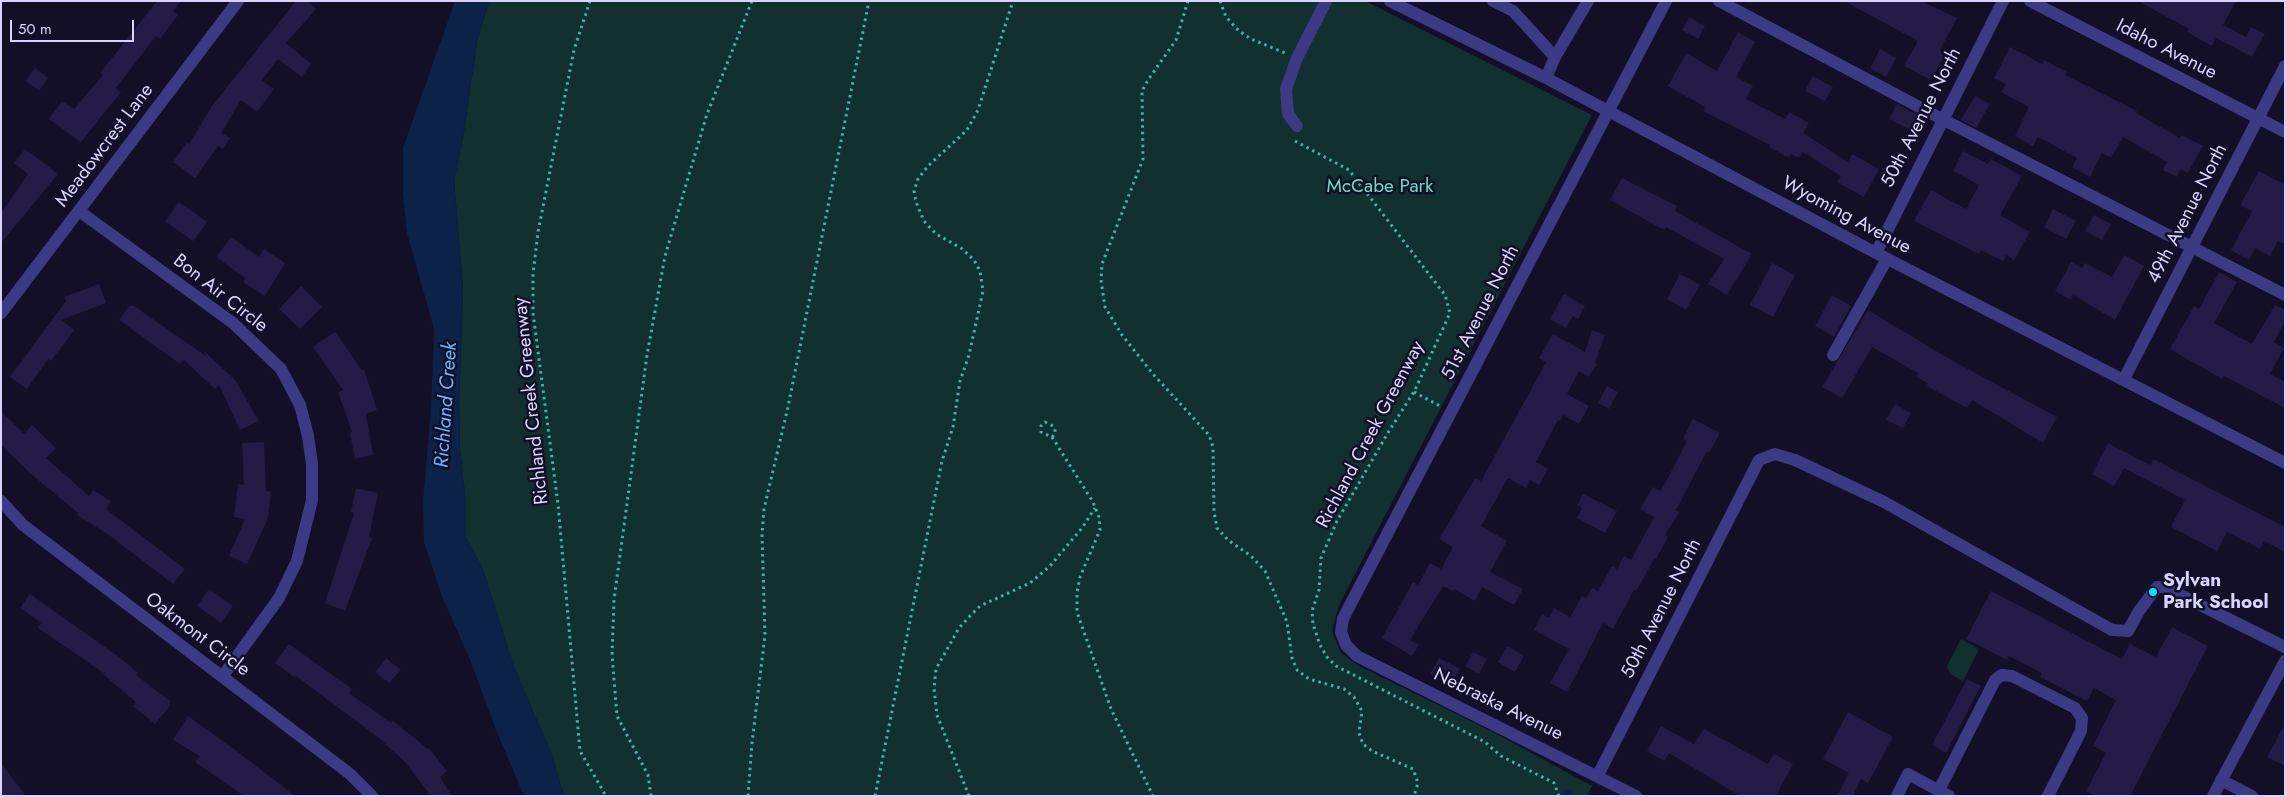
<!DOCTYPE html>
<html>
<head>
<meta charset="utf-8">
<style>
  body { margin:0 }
  #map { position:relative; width:2286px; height:797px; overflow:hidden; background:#130f26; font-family:Jost,sans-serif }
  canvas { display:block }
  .frame { position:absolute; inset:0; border:2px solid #d9d4ff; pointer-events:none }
  .scale { position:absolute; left:10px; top:20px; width:124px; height:22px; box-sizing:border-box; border:2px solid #d9d4ff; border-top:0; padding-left:6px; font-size:15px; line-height:18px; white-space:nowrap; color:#d9d4ff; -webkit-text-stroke:4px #130f26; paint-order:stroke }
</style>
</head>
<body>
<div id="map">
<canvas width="2286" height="797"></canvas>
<div class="frame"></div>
<div class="scale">50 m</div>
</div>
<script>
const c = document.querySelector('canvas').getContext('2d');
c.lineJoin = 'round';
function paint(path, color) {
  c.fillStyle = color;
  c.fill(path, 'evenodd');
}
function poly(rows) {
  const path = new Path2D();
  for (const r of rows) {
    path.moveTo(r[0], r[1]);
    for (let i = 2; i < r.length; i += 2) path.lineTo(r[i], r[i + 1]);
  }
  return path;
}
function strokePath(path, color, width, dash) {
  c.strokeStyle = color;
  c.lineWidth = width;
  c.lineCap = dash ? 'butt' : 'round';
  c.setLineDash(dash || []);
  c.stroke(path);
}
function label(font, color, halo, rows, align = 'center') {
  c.font = font + ' Jost,sans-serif';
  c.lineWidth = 5;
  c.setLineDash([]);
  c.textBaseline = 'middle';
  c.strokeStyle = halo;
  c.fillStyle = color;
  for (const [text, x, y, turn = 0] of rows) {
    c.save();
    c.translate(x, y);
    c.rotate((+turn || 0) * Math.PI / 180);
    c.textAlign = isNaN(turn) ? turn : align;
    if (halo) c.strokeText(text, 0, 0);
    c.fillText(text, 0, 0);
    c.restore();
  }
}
paint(poly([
  [489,1,1365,1,1592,115,1339,605,1332,631,1341,653,1357,665,1491,731,1592,786,1587,796,564,796,552,755,513,665,484,572,466,537,466,503,460,449,459,403,463,290,454,180,463,138,477,42],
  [1961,639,1979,649,1963,681,1950,674,1947,666]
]), '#12302f');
paint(poly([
  [455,1,489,1,477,42,463,138,454,180,463,290,459,403,460,449,466,503,466,537,484,572,513,665,552,755,564,796,524,796,496,730,471,662,441,594,424,542,423,501,431,410,434,329,407,233,403,195,403,148]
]), '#0c2248');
strokePath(poly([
  [1563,796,1570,792]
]), '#0c2248', 5);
paint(poly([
  [157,1,181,1,173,11,178,15,160,39,156,36,116,88,121,92,81,142,49,119,62,101,74,109,103,75,100,73],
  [296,1,307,1,316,9,286,43,311,64,302,77,278,59,262,80,274,89,257,112,241,100,221,133,230,138,223,149,218,146,195,178,173,162,187,142,189,144,212,106],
  [1844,1,1921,1,1957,18,1940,50,1946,53,1931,80,1904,66,1918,41],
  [2138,1,2236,1,2223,25,2246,37,2251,27,2265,34,2252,57,2216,38,2212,46,2187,32,2189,29],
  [1689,17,1705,26,1698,39,1682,30],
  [1738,32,1755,42,1736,77,1753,86,1746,99,1785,119,1789,112,1809,123,1803,133,1848,162,1852,154,1879,169,1864,197,1837,182,1841,176,1803,152,1799,158,1791,154,1789,158,1769,147,1770,145,1703,111,1705,107,1668,86,1686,53,1717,71],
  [2010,47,2042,64,2044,60,2067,72,2065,75,2137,111,2136,113,2180,138,2181,135,2203,146,2188,173,2180,169,2177,177,2163,170,2167,162,2123,137,2111,158,2102,153,2090,177,2072,167,2077,158,2038,137,2033,146,2015,136,2029,107,2001,92,2006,84,1994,78],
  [1880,49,1896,58,1886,77,1870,68],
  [35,68,48,78,39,91,26,81],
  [1813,76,1833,87,1825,101,1805,91],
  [1975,96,1990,104,1976,128,1961,120],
  [1897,104,1917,115,1909,129,1889,119],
  [25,149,58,174,1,243,1,213,28,174,14,163],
  [1963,151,1988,164,1991,159,2022,176,2000,215,2030,232,2014,260,2006,255,2003,261,1981,250,1979,254,1914,221,1931,190,1966,209,1979,185,1953,171],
  [2259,171,2285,185,2285,244,2278,241,2270,256,2255,248,2249,260,2231,250,2252,211,2240,205],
  [1622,178,1677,206,1675,211,1752,254,1727,295,1708,284,1724,259,1666,227,1664,230,1610,200],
  [179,202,207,222,193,241,165,221],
  [2053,209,2076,221,2066,239,2044,227],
  [2094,215,2111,224,2102,240,2085,231],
  [231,237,259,257,264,249,285,263,265,296,243,282,245,278,216,257],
  [2124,255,2144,266,2115,320,2073,295,2071,300,2055,291,2071,262,2082,268,2085,263,2112,277],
  [1772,263,1795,275,1773,317,1750,305],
  [2219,272,2237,282,2214,323,2252,344,2275,305,2285,310,2285,321,2274,342,2284,348,2270,374,2285,382,2285,408,2224,376,2222,379,2170,349,2194,306,2199,309],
  [1680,274,1700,285,1686,310,1667,299],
  [99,284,106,303,61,320,74,330,51,361,48,359,27,389,10,377,66,301,64,297],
  [301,286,322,307,300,329,279,309],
  [1564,294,1585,306,1578,319,1573,316,1566,328,1550,319],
  [1832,295,1851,306,1834,337,1815,326],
  [129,306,134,306,206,356,204,351,235,380,259,421,240,430,219,385,215,389,184,360,180,364,119,320],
  [1868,310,1953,361,2057,417,2043,443,1972,400,1967,408,1927,386,1928,383,1916,377,1918,373,1872,347,1842,398,1822,387],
  [1592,330,1605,335,1595,363,1597,364,1589,377,1579,371,1567,394,1589,406,1579,424,1563,415,1560,421,1558,420,1536,462,1548,469,1539,485,1530,480,1526,488,1508,478,1481,526,1507,541,1490,572,1523,589,1514,605,1482,587,1475,601,1454,589,1453,591,1443,586,1410,640,1419,645,1412,656,1382,638,1413,582,1418,585,1430,563,1441,569,1453,547,1439,539,1475,478,1481,481,1546,362,1539,358,1553,334,1585,352],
  [335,332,362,370,364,369,377,410,366,414,373,455,355,459,350,433,352,432,338,392,343,390,313,347],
  [1607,386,1618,392,1609,409,1598,403],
  [1895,404,1911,413,1903,428,1886,420],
  [1,411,24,434,32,425,56,448,46,458,89,496,93,490,111,501,106,509,185,569,173,584,109,535,77,515,78,513,31,474,1,445],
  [1693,419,1720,433,1709,453,1707,451,1676,510,1679,512,1665,535,1668,537,1656,559,1655,558,1636,591,1634,590,1613,629,1603,623,1567,692,1550,683,1569,649,1534,630,1542,614,1549,618,1554,608,1570,617,1582,596,1586,598,1592,588,1598,591,1612,566,1617,569,1624,556,1631,560,1654,517,1640,509,1653,487,1661,491,1687,441,1683,439],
  [264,442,266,491,271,492,268,518,247,564,229,556,245,519,234,517,238,484,244,485,242,443],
  [2108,443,2150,465,2153,459,2285,527,2285,552,2264,541,2260,549,2227,532,2217,551,2171,527,2185,500,2124,468,2114,486,2092,474],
  [356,488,378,493,369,537,372,538,345,611,325,603,354,513,351,512],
  [1583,494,1617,511,1605,533,1577,518,1582,508,1577,505],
  [209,589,233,606,221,623,197,606],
  [1991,591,2122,659,2130,644,2156,657,2172,627,2208,646,2130,796,2096,796,2086,791,2106,753,2093,746,2116,700,2094,688,2087,701,2040,677,2042,673,2009,656,2007,660,1966,639],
  [30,594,119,657,138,673,136,675,170,701,170,706,155,724,133,706,136,702,104,675,105,674,38,628,41,623,20,608],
  [289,644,352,689,349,693,391,723,393,721,428,749,429,748,447,771,440,777,452,796,431,796,405,762,379,738,296,676,295,678,275,663],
  [1507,646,1524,656,1515,672,1498,662],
  [1473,652,1487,659,1479,674,1465,666],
  [386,658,401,670,389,683,375,672],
  [1439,658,1460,669,1451,685,1430,674],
  [1967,679,1981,686,1946,753,1932,745],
  [1848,712,1893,737,1868,783,1861,779,1853,796,1837,796,1849,773,1823,759],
  [188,716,238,752,295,796,244,796,195,762,200,756,173,740],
  [2285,724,2285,766,2267,757],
  [1661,726,1694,744,1704,729,1768,764,1774,754,1793,764,1776,796,1740,796,1669,753,1664,761,1647,751],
  [1,763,26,796,1,796]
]), '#241b47');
strokePath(poly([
  [590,1,574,50,538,232,533,274,533,313,558,504,580,751,606,796],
  [1188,1,1176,40,1148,80,1142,91,1143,159,1102,264,1101,280,1105,307,1122,335,1153,374,1209,435,1213,447,1214,512,1217,528,1228,540,1251,556,1265,571,1287,622,1292,658,1297,670,1309,679,1344,689,1354,697,1362,711,1359,733,1363,744,1372,751,1413,769,1418,783,1414,796],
  [1220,1,1226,17,1239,31,1251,39,1285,53],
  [1295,141,1349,170,1445,295,1450,313,1415,390,1389,431,1337,521,1321,558,1319,590,1312,611,1313,624,1320,645,1327,657,1336,666,1485,742,1501,756,1554,783,1559,796],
  [1414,392,1440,406],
  [1052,437,1055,434,1055,429,1053,426,1045,422,1041,426,1041,432,1052,437,1093,502,1099,517,1100,530,1080,577,1077,593,1077,612,1111,709,1153,796],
  [651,796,648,775,617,716,612,655,614,600,647,355,665,256,707,114,752,1],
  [748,796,752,743,765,635,762,535,764,509,788,407,869,1],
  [875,796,942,461,953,427,960,381,969,355,983,291,980,271,974,260,961,248,936,234,924,221,916,202,914,191,918,179,928,166,967,130,978,110,1013,1],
  [969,796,937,715,934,688,936,669,959,628,970,616,980,606,1030,583,1050,566,1082,528,1095,508]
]), '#2fb8b0', 3, [2.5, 4]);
strokePath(poly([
  [1390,1,1546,78,1876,253,2285,463],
  [1493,1,1513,11,1555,57],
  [1719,1,1942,119,2285,295],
  [2030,1,2285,132],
  [1546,78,1555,57,1588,1],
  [1297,126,1288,114,1286,89,1297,58,1326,1],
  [79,211,233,323,281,369,300,405,308,436,312,464,312,500,297,561,279,598,222,677],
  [1876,253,2003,1],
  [1,313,238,1],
  [1833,355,1887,259],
  [2124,379,2285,66],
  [1,501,23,525,350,774,372,796],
  [1598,775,1759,460,1775,454,1795,460,1884,502,2112,630,2128,631,2139,611,2157,587,2164,587,2285,647],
  [2221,780,2252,796],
  [1939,790,1995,680,2002,675,2012,676,2075,708,2082,718,2081,731,2048,796],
  [1636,796,1357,656,1346,645,1341,632,1343,619,1348,609,1666,1],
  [1897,796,1908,774,1949,796],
  [2213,796,2285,661]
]), '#3d3a85', 12);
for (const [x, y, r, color] of [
  [2153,592,5,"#00e5ff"]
]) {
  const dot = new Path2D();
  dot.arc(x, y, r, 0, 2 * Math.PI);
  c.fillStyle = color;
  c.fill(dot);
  strokePath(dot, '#130f26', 2);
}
label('19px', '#d9d4ff', '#130f26', [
  ["Idaho Avenue",2166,50,27],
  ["50th Avenue North",1922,118,-63],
  ["Meadowcrest Lane",105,146,-53],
  ["49th Avenue North",2188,214,-63],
  ["Wyoming Avenue",1846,216,28],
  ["Bon Air Circle",220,294,38],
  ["51st Avenue North",1481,313,-63],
  ["Richland Creek Greenway",532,401,-96],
  ["Richland Creek Greenway",1371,435,-62],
  ["50th Avenue North",1662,609,-63],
  ["Oakmont Circle",197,635,37],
  ["Nebraska Avenue",1498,705,26]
]);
label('19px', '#5fe0c0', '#130f26', [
  ["McCabe Park",1380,187]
]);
label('bold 19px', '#d9d4ff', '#130f26', [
  ["Sylvan",2163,581],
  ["Park School",2163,603]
], 'left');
label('italic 20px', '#62b6ff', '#130f26', [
  ["Richland Creek",447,405,-86]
]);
</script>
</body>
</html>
